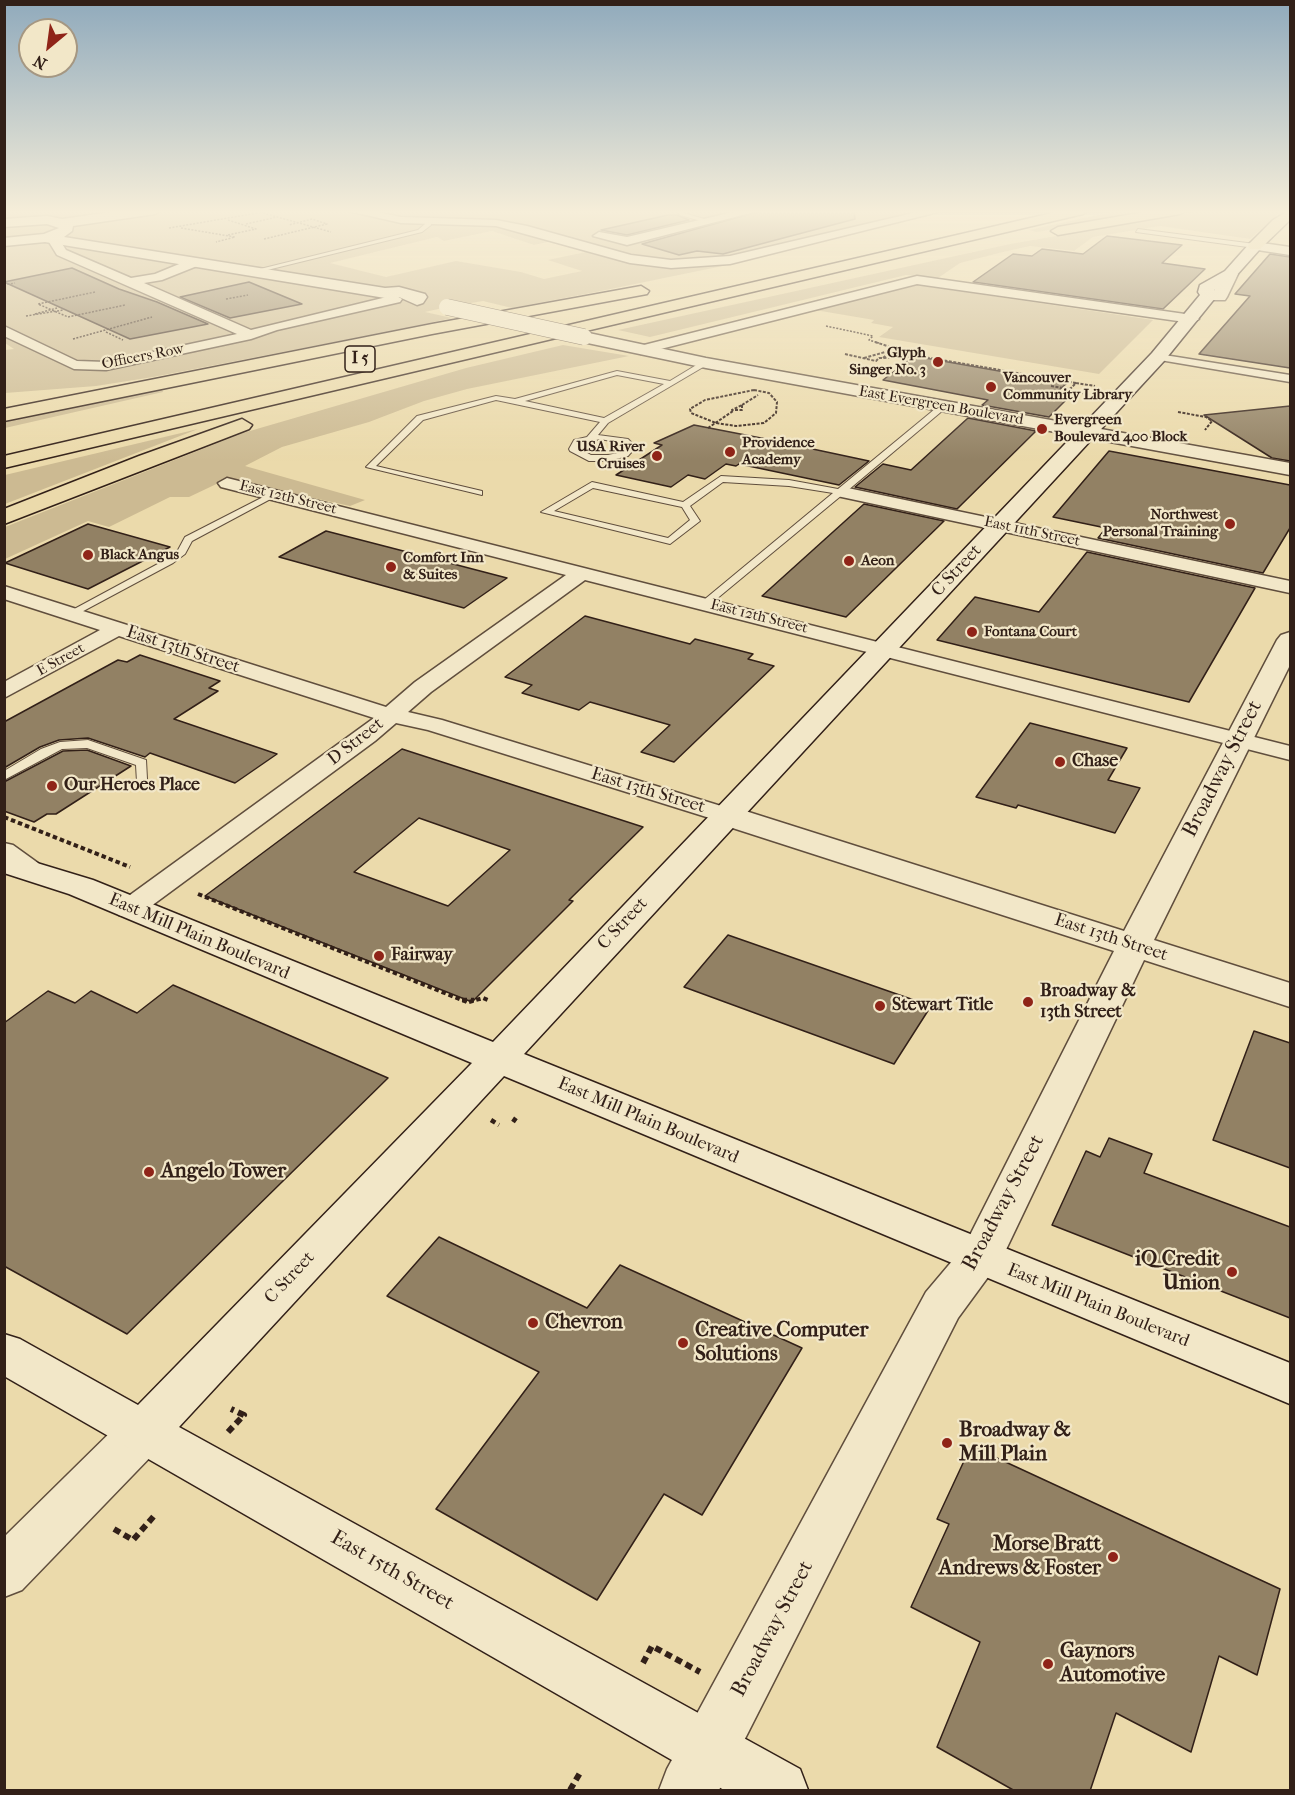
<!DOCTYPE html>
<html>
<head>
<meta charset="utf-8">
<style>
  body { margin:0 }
  #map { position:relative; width:1295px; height:1795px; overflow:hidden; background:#ebdaab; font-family:"IM FELL French Canon",serif }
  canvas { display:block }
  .frame { position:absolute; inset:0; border:6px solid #322018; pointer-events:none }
  .north { position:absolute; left:18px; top:18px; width:60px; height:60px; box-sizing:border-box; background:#f2e7c8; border:2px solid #a59782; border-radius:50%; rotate:209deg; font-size:16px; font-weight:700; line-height:24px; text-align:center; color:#322018 }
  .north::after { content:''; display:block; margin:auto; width:21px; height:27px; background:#8f2418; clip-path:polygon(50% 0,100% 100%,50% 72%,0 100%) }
</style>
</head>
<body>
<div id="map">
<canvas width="1295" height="1795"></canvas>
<div class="frame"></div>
<div class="north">N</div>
</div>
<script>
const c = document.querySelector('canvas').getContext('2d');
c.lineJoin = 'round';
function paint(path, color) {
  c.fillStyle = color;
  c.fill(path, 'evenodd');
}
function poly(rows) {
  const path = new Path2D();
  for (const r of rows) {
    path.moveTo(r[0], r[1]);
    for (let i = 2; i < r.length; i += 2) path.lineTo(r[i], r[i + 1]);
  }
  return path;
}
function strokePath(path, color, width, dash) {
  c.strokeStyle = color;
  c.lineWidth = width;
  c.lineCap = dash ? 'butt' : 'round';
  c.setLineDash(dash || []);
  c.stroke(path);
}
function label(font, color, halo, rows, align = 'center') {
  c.font = font + ' "IM FELL French Canon",serif';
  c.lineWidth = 4.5;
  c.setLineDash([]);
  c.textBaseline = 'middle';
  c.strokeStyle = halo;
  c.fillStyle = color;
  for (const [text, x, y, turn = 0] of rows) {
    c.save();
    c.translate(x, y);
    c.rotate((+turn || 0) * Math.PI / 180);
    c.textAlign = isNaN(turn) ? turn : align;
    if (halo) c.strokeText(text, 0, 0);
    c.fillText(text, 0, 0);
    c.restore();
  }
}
paint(poly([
  [5,210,939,210,743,261,747,261,601,291,512,308,483,301,447,307,425,312,452,318,392,331,153,377,96,386,5,393,5,350,14,349,5,343],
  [492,231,534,245,562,239,595,250,548,260,582,271,544,279,521,272,456,261,386,277,330,263,437,237,444,241],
  [1121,210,1160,210,1037,232,1029,230],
  [1205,210,1283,210,1250,239,1160,226,1093,237,1074,251,1030,246,999,253,960,263,938,278,906,275,650,337,618,330,1010,244],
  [918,285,1153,320,1099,374,879,337,893,327,871,323,874,320,815,310],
  [563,345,629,356,467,389,424,401,369,422,282,447,245,466,365,500,350,506,227,479,189,497,170,497,109,527,88,521,5,559,5,527,243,433,466,368],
  [162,389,163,392,5,428,4,420],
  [198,429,5,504,5,475]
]), '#ccba92');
const building = poly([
  [764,210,854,210,855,219,723,254,697,251,679,255,642,244,764,210],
  [668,215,677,215,689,220,627,235,601,230,668,215],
  [1107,236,1182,245,1162,263,1205,269,1163,309,973,282,1013,254,1032,256,1042,249,1083,254,1107,236],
  [1270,254,1290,257,1290,368,1199,354,1250,296,1235,294,1270,254],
  [72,268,119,289,157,302,208,324,130,339,4,282,72,268],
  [249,282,302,304,230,318,180,297,249,282],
  [914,356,1067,383,1058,391,1073,393,1049,417,982,405,988,400,883,380,914,356],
  [1290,406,1290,461,1272,458,1204,415,1290,406],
  [968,418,1036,431,957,509,855,487,883,464,911,470,968,418],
  [694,425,761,438,869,461,839,485,739,464,736,466,726,464,705,479,688,475,671,487,616,475,662,445,654,443,694,425],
  [1109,451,1290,485,1290,528,1263,573,1098,538,1106,528,1053,517,1109,451],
  [864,504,944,521,846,617,762,596,864,504],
  [88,524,170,547,88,589,5,563,88,524],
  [326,531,415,554,507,578,464,608,279,557,326,531],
  [1087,552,1255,588,1189,702,937,640,975,597,1039,612,1087,552],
  [585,616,690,644,695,639,753,654,748,659,774,666,674,762,641,752,670,725,590,702,579,710,522,693,532,685,505,677,585,616],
  [140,655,220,681,209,688,218,691,174,719,277,754,235,783,150,753,145,757,88,738,59,740,40,747,4,768,4,722,118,660,127,662,140,655],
  [1030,723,1127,748,1108,780,1140,788,1115,833,1018,805,1016,808,976,797,1030,723],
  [402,749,643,827,569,900,573,901,472,1002,205,896,402,749],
  [419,818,510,850,448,906,354,872,419,818],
  [87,750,131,766,56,814,47,814,34,822,4,811,4,782,63,751,87,750],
  [728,935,931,1006,894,1064,684,987,728,935],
  [173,985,388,1078,127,1334,4,1266,4,1023,48,991,75,1003,91,991,137,1013,173,985],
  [1254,1031,1290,1043,1290,1168,1213,1140,1254,1031],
  [1109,1138,1152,1154,1144,1173,1290,1227,1290,1318,1052,1225,1086,1151,1100,1157,1109,1138],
  [439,1237,587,1308,620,1265,802,1348,702,1515,664,1494,597,1600,436,1509,539,1372,387,1296,439,1237],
  [971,1446,1280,1589,1257,1675,1219,1656,1191,1752,1116,1713,1090,1791,1015,1791,937,1747,980,1642,911,1607,949,1524,937,1519,971,1446]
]);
paint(building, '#928164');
strokePath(building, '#322018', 1.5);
const service = poly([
  [677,210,683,210,684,213,711,221,708,223,680,215,677,210],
  [426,220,430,220,431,225,422,232,255,273,252,271,418,230,425,224,426,220],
  [1138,229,1255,244,1258,246,1255,248,1136,232,1138,229],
  [703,361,710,363,608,423,598,435,628,439,636,447,628,456,608,461,589,461,570,451,569,449,574,440,587,437,600,422,496,400,423,420,376,466,482,491,482,495,366,467,417,416,496,396,515,399,617,371,670,381,703,361],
  [617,375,664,384,604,418,525,401,617,375],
  [600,439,622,443,627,447,622,452,608,455,591,455,578,448,580,444,600,439],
  [941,404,948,406,847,491,846,494,842,495,708,606,704,607,699,604,833,493,789,486,723,482,690,506,700,521,670,544,541,512,592,482,683,502,721,476,789,480,838,489,941,404],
  [593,488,682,507,690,520,668,538,554,511,593,488],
  [271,493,278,495,192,541,185,554,173,563,74,616,70,617,65,614,167,559,178,550,185,537,271,493],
  [88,740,146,760,147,779,141,783,137,782,136,765,87,748,62,749,4,780,4,771,41,749,60,742,88,740]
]);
const pedestrian = poly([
  [1158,354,1290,375,1290,382,1154,359,1154,355,1158,354]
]);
const minor = poly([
  [344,210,367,210,401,217,496,220,527,226,631,255,671,260,730,256,926,210,946,210,730,264,671,268,630,263,496,226,401,223,344,210],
  [742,210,762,210,627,245,593,236,599,232,627,237,742,210],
  [55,238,59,239,66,250,131,278,155,274,189,260,197,260,197,266,162,280,144,283,251,330,395,295,402,299,400,302,277,330,251,339,106,370,74,369,4,336,4,326,77,361,106,362,237,334,57,255,49,242,55,238],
  [1255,242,1290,247,1290,255,1251,249,1251,243,1255,242],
  [917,276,1192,315,1199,319,1192,323,917,284,641,354,634,350,636,347,917,276],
  [227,478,1290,746,1290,760,585,580,431,692,408,712,442,720,734,810,738,815,734,820,725,823,716,820,428,730,396,723,375,741,139,915,129,917,119,915,115,909,119,903,374,718,119,636,4,698,4,682,100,630,4,599,4,586,386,707,415,682,566,575,221,487,218,483,227,478],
  [843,487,1290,581,1290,593,837,496,834,492,843,487],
  [4,843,13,845,38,863,42,869,38,875,29,877,20,875,4,864,4,843]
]);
const tertiary = poly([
  [125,210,162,210,155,214,73,226,72,231,64,237,385,288,399,287,425,294,427,297,423,303,417,305,399,297,385,298,45,242,4,246,4,238,44,234,59,228,47,224,4,227,4,219,47,216,62,219,125,210],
  [1230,269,1238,274,1227,297,1225,300,1213,300,1211,297,1222,274,1230,269],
  [584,332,706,358,1290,463,1290,475,706,368,578,341,575,337,584,332],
  [1290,632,1290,665,1154,940,1290,983,1290,1007,1144,960,1002,1258,958,1318,719,1790,659,1790,667,1769,926,1292,964,1247,1114,951,714,822,710,815,714,808,725,806,736,808,1124,931,1277,640,1281,635,1290,632],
  [144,1410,161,1416,168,1431,161,1446,22,1590,4,1597,4,1537,127,1416,144,1410]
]);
const secondary = poly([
  [1255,242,1262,246,1260,249,1235,277,1214,290,1217,295,1215,298,1164,361,524,1054,1290,1363,1290,1404,504,1076,179,1427,800,1769,808,1790,724,1790,4,1376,4,1334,20,1339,138,1405,472,1063,69,894,4,873,4,853,93,880,493,1042,1152,353,1200,295,1198,292,1200,285,1225,271,1250,243,1255,242]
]);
const motorway = poly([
  [1065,210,1090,210,1083,214,4,468,4,456,1065,210],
  [1156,210,1187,210,1180,214,1058,235,1051,231,1058,227,1156,210],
  [1290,210,1290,220,1260,249,1250,249,1248,246,1250,243,1273,220,1290,210],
  [641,286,649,291,647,294,432,334,4,421,4,409,432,324,641,286],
  [242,419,252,425,249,429,4,524,4,509,139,456,242,419]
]);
strokePath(service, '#604e3d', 2);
strokePath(pedestrian, '#604e3d', 3);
strokePath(minor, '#604e3d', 3);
strokePath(tertiary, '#604e3d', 3);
strokePath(secondary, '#322018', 3);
strokePath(motorway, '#322018', 3);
strokePath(poly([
  [263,213,331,232],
  [228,220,256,229,228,235],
  [246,224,277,217],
  [169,228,275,210],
  [181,228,235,237,216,242],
  [264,239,327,224,312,219,289,225],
  [4,285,15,283],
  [95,292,38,304,68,317,125,305],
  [226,299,248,295],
  [35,314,57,308],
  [26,316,63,310],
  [826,326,873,336,869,340,879,343],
  [106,332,123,340],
  [73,339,152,317]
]), '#322018', 1.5, [2, 1.5]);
strokePath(poly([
  [875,342,918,356,1076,383,1068,391,1089,394],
  [845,354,876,361,879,358,918,357],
  [864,358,889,351],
  [883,358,892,350,889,349],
  [1076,383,1095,386],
  [1051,386,1070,389],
  [754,390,769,393,777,402,776,413,764,423,736,426,716,423,691,413,690,409,705,400,754,390],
  [742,405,742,410,732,410,742,405],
  [742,405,758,395],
  [1178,412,1206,417,1212,421,1205,430],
  [708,428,733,411]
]), '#322018', 2, [3, 1.5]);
strokePath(poly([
  [4,817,130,867],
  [198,894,467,1002],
  [469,1002,483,998,490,1001]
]), '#322018', 4, [4.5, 3]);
strokePath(poly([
  [462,1000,474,1000],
  [491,1120,499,1125],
  [513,1122,518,1115]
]), '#322018', 4.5, [5, 4]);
strokePath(poly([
  [228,1432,244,1415,231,1409],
  [114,1529,133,1540,154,1516],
  [643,1663,652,1646,700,1672],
  [570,1790,580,1773]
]), '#322018', 6, [7, 4.5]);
paint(service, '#f2e7c8');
paint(pedestrian, '#f2e7c8');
paint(minor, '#f2e7c8');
paint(tertiary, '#f2e7c8');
paint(secondary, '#f2e7c8');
paint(motorway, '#ebdaab');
const tertiaryBridge = poly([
  [447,307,584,337]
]);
strokePath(tertiaryBridge, '#604e3d', 17, []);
strokePath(tertiaryBridge, '#f2e7c8', 16);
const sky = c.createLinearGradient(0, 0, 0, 461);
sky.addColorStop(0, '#90aabc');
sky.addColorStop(0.46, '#f6eed9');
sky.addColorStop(1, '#f6eed900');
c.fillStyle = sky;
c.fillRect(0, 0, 1295, 461);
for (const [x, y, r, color] of [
  [938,362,6,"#8f2418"],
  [991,387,6,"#8f2418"],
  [1042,429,6,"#8f2418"],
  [730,452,6,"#8f2418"],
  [657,456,6,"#8f2418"],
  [1230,524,6,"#8f2418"],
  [88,555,6,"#8f2418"],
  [849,561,6,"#8f2418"],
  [391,567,6,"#8f2418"],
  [972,632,6,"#8f2418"],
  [1060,762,6,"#8f2418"],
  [52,786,6,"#8f2418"],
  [379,956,6,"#8f2418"],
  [1028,1002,6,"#8f2418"],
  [880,1006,6,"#8f2418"],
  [149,1172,6,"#8f2418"],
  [1232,1272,6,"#8f2418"],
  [533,1323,6,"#8f2418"],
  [683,1343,6,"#8f2418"],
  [947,1443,6,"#8f2418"],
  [1113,1557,6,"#8f2418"],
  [1048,1664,6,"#8f2418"]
]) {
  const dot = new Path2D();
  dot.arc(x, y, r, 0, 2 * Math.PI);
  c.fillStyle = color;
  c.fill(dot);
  strokePath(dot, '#f2e7c8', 2);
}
label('bold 15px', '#322018', '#f2e7c8', [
  ["Glyph",926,353,"right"],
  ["Singer No. 3",926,370,"right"],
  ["Vancouver",1003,378],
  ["Community Library",1003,395],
  ["Evergreen",1054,420],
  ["Boulevard 400 Block",1054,437],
  ["Providence",742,443],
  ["Academy",742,460],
  ["USA River",645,447,"right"],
  ["Cruises",645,464,"right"],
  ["Northwest",1218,515,"right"],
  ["Personal Training",1218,532,"right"],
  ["Black Angus",100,555],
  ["Comfort Inn",403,558],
  ["& Suites",403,575],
  ["Aeon",861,561],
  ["Fontana Court",984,632]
], 'left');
label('15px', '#322018', '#f2e7c8', [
  ["Officers Row",143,357,-11],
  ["East Evergreen Boulevard",941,406,10],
  ["East 12th Street",288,498,14],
  ["East 11th Street",1032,532,12],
  ["East 12th Street",759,617,14],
  ["E Street",61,660,-29]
]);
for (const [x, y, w] of [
  [360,359,30]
]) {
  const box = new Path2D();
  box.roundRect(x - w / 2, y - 13, w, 26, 4.5);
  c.fillStyle = '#f2e7c8';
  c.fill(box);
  strokePath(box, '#322018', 1.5);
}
label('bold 16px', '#322018', null, [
  ["I 5",360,359]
]);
label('18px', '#322018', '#f2e7c8', [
  ["C Street",957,571,-47],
  ["East 13th Street",183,650,18],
  ["D Street",356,742,-38],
  ["East 13th Street",648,791,17],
  ["C Street",623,924,-47],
  ["East Mill Plain Boulevard",199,937,23],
  ["East 13th Street",1111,938,18],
  ["East Mill Plain Boulevard",648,1121,23],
  ["C Street",290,1278,-47],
  ["East Mill Plain Boulevard",1098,1306,22]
]);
label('bold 18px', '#322018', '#f2e7c8', [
  ["Chase",1072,762],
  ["Our Heroes Place",64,786],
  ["Fairway",391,956],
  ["Broadway &",1040,992],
  ["13th Street",1040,1013],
  ["Stewart Title",892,1006]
], 'left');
label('21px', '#322018', '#f2e7c8', [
  ["Broadway Street",1223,769,-63],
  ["Broadway Street",1004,1203,-62],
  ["East 15th Street",392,1571,30],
  ["Broadway Street",773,1629,-62]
]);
label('bold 21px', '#322018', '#f2e7c8', [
  ["Angelo Tower",161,1172],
  ["iQ Credit",1220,1260,"right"],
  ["Union",1220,1284,"right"],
  ["Chevron",545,1323],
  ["Creative Computer",695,1331],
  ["Solutions",695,1355],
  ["Broadway &",959,1431],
  ["Mill Plain",959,1455],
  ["Morse Bratt",1101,1545,"right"],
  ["Andrews & Foster",1101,1569,"right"],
  ["Gaynors",1060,1652],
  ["Automotive",1060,1676]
], 'left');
</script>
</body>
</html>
